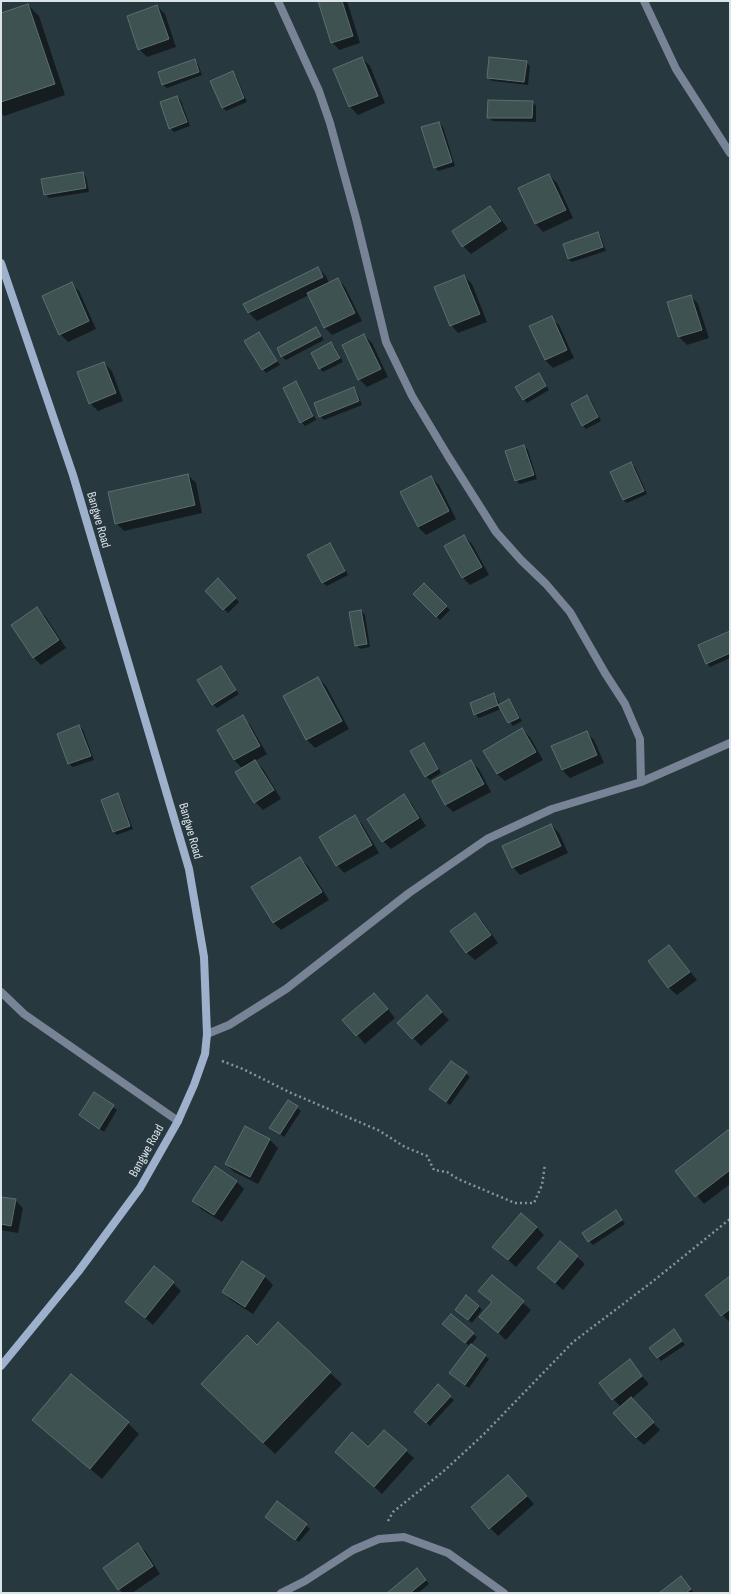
<!DOCTYPE html>
<html>
<head>
<meta charset="utf-8">
<style>
  body { margin:0 }
  #map { position:relative; width:731px; height:1594px; overflow:hidden; background:#28383f; font-family:"Sofia Sans Condensed",sans-serif }
  canvas { display:block }
  .frame { position:absolute; inset:0; border:2px solid #dbe4e9; pointer-events:none }
</style>
</head>
<body>
<div id="map">
<canvas width="731" height="1594"></canvas>
<div class="frame"></div>
</div>
<script>
const c = document.querySelector('canvas').getContext('2d');
c.lineJoin = 'round';
function paint(path, color) {
  c.fillStyle = color;
  c.fill(path, 'evenodd');
}
function poly(rows) {
  const path = new Path2D();
  for (const r of rows) {
    path.moveTo(r[0], r[1]);
    for (let i = 2; i < r.length; i += 2) path.lineTo(r[i], r[i + 1]);
  }
  return path;
}
function strokePath(path, color, width, dash) {
  c.strokeStyle = color;
  c.lineWidth = width;
  c.lineCap = dash ? 'butt' : 'round';
  c.setLineDash(dash || []);
  c.stroke(path);
}
function label(font, color, halo, rows, align = 'center') {
  c.font = font + ' "Sofia Sans Condensed",sans-serif';
  c.lineWidth = 3;
  c.setLineDash([]);
  c.textBaseline = 'middle';
  c.strokeStyle = halo;
  c.fillStyle = color;
  for (const [text, x, y, turn = 0] of rows) {
    c.save();
    c.translate(x, y);
    c.rotate((+turn || 0) * Math.PI / 180);
    c.textAlign = isNaN(turn) ? turn : align;
    if (halo) c.strokeText(text, 0, 0);
    c.fillText(text, 0, 0);
    c.restore();
  }
}
paint(poly([
  [319,1,347,1,360,43,339,50,332,42],
  [28,5,39,16,65,95,4,116,1,113,1,14],
  [157,6,165,14,176,47,147,57,139,49],
  [362,58,370,66,385,103,358,115,350,107,335,69],
  [194,60,198,64,202,75,167,88,163,85,159,73],
  [526,62,530,66,528,85,492,81,488,77],
  [232,72,236,76,247,102,226,111,222,107],
  [177,97,181,101,190,126,174,132,170,128],
  [533,102,536,106,536,122,492,121,488,117],
  [439,123,443,127,455,166,438,171,435,167],
  [83,173,86,177,89,192,49,198,45,194],
  [549,175,557,183,573,218,543,232,536,224,519,188],
  [490,207,498,215,508,229,471,254,463,246],
  [597,233,601,237,606,251,572,262,568,259],
  [318,268,326,276,329,283,338,279,345,287,362,321,332,335,324,327,309,295,257,321,249,313,245,304],
  [464,276,472,284,487,322,458,333,451,325],
  [71,283,79,291,96,329,68,342,60,334],
  [691,296,698,304,709,338,687,345,679,337,668,303],
  [551,318,559,325,574,358,553,368,545,360],
  [316,328,324,340,286,360,282,357,278,348],
  [259,333,280,365,266,373,263,369],
  [364,335,372,343,388,377,367,387,359,379],
  [331,343,335,347,343,362,323,372,320,368],
  [104,363,112,371,123,401,98,411,90,403],
  [538,374,549,390,527,403,523,399],
  [295,383,299,386,316,420,305,426,301,422],
  [354,388,357,392,362,405,324,420,320,416],
  [587,397,591,400,601,421,586,429,582,425],
  [524,446,528,450,537,479,520,484,516,481,506,452],
  [631,463,635,467,647,494,627,503,623,500],
  [188,475,196,483,202,513,124,531,116,523],
  [431,477,439,485,456,519,426,535,418,527],
  [464,536,472,544,489,575,470,585,462,577],
  [329,544,333,548,348,575,327,586,323,583,309,556],
  [218,580,239,602,228,613,206,591],
  [424,585,450,610,440,620,415,594],
  [37,609,45,616,66,648,41,665,33,657],
  [361,611,365,615,370,647,360,649,356,645],
  [730,632,730,658,710,667,707,663],
  [221,667,239,694,217,708,213,704],
  [318,678,326,686,349,729,315,748,307,740,284,696],
  [493,695,497,698,500,705,509,700,512,704,522,721,513,726,501,709,479,718,475,714],
  [243,717,250,725,267,754,255,761,263,769,281,799,263,810,255,802,243,769,234,760,218,730],
  [79,726,83,730,94,760,73,767,69,764,58,735],
  [522,729,530,737,543,760,505,781,497,774],
  [586,732,594,740,604,763,570,778,562,770],
  [424,745,427,748,441,773,430,780,426,776],
  [471,762,479,769,491,792,453,812,446,805],
  [117,795,121,798,133,829,117,835,114,832],
  [403,796,411,803,426,826,391,849,383,841,368,819],
  [354,816,362,824,379,853,344,873,337,865],
  [551,825,559,833,568,853,520,875,513,867],
  [300,858,308,866,329,900,281,930,273,922],
  [475,914,483,922,498,943,475,960,467,953,452,932],
  [669,946,697,980,677,995,669,988,649,961],
  [382,1002,395,1018,365,1044,344,1020],
  [435,1005,449,1020,421,1046,398,1023],
  [451,1062,470,1077,450,1105,434,1093],
  [94,1094,117,1110,104,1132,80,1115],
  [288,1101,301,1111,284,1137,271,1127],
  [246,1127,270,1140,278,1148,258,1184,234,1172,226,1164],
  [730,1133,730,1184,704,1204,677,1171],
  [236,1181,244,1189,222,1222,201,1209,193,1201],
  [1,1198,15,1200,23,1208,18,1233,1,1230],
  [616,1212,625,1224,593,1245,589,1241],
  [536,1227,544,1235,516,1267,501,1254],
  [577,1257,585,1264,563,1290,546,1275],
  [243,1263,265,1277,273,1285,253,1314,231,1300,223,1292],
  [492,1276,531,1310,506,1340,481,1317,493,1303,488,1298],
  [730,1277,730,1323,706,1296],
  [173,1283,181,1291,153,1325,126,1302],
  [479,1306,482,1310,472,1323,460,1313],
  [278,1324,342,1384,275,1454,213,1395],
  [447,1328,473,1334,477,1337,471,1345,489,1359,469,1388,454,1377,470,1346],
  [674,1331,685,1345,661,1361,650,1348],
  [629,1361,649,1384,631,1399,660,1430,644,1445,636,1438,621,1407,613,1399],
  [450,1397,454,1400,430,1426,415,1412],
  [33,1420,128,1423,139,1434,102,1479,45,1431],
  [369,1449,406,1451,414,1458,382,1494,344,1459],
  [516,1484,534,1504,498,1536,490,1528],
  [270,1520,306,1525,310,1529,299,1542],
  [138,1545,146,1552,160,1574,132,1593,123,1593,119,1589],
  [420,1573,429,1584,418,1593,389,1593],
  [684,1581,694,1593,660,1593]
]), '#0007');
const building = poly([
  [318,1,342,1,353,36,331,43,318,1],
  [28,4,55,84,1,102,1,13,28,4],
  [157,5,169,39,138,50,127,16,157,5],
  [362,57,378,96,349,107,333,69,362,57],
  [489,57,527,61,524,82,487,78,489,57],
  [195,59,199,72,162,85,158,72,195,59],
  [233,71,244,98,222,108,210,81,233,71],
  [177,96,187,122,169,129,160,102,177,96],
  [488,100,533,101,532,118,487,118,488,100],
  [439,122,452,162,434,168,421,127,439,122],
  [83,172,86,188,44,195,41,179,83,172],
  [549,174,566,210,535,224,518,188,549,174],
  [490,206,501,221,462,247,452,231,490,206],
  [598,232,603,247,568,259,563,244,598,232],
  [318,267,323,277,248,313,243,304,318,267],
  [464,275,480,314,450,326,434,287,464,275],
  [338,278,355,313,324,328,307,293,338,278],
  [72,282,89,321,59,335,42,296,72,282],
  [691,295,702,330,678,337,667,302,691,295],
  [552,316,567,350,545,360,529,326,552,316],
  [316,327,321,336,281,357,277,348,316,327],
  [259,332,277,361,262,370,244,341,259,332],
  [364,334,381,369,358,380,342,345,364,334],
  [331,342,340,358,319,369,311,353,331,342],
  [104,362,116,393,89,404,77,372,104,362],
  [539,373,546,386,523,400,515,387,539,373],
  [296,381,313,416,300,423,283,388,296,381],
  [354,387,359,401,319,417,314,403,354,387],
  [587,395,598,417,582,426,571,404,587,395],
  [524,445,534,475,515,481,505,451,524,445],
  [631,462,644,491,623,500,610,472,631,462],
  [188,474,195,505,115,524,108,492,188,474],
  [431,476,449,511,418,527,400,492,431,476],
  [464,535,482,567,462,578,444,546,464,535],
  [330,543,345,571,322,583,307,555,330,543],
  [218,578,236,598,223,610,205,591,218,578],
  [424,583,447,606,436,617,413,594,424,583],
  [37,607,59,640,33,658,11,625,37,607],
  [361,610,367,644,355,646,349,612,361,610],
  [730,631,730,653,706,664,698,645,730,631],
  [221,666,236,690,212,705,197,680,221,666],
  [318,677,342,721,306,740,283,696,318,677],
  [494,693,498,705,474,715,470,703,494,693],
  [509,699,519,718,508,723,498,705,509,699],
  [243,715,260,746,234,760,217,730,243,715],
  [79,725,91,756,68,764,57,734,79,725],
  [522,728,536,752,497,774,483,751,522,728],
  [587,731,597,755,562,770,551,746,587,731],
  [424,743,438,769,425,777,410,751,424,743],
  [255,760,274,790,254,803,235,772,255,760],
  [471,760,484,784,445,805,432,781,471,760],
  [118,793,130,826,113,832,101,800,118,793],
  [404,794,419,818,382,842,367,819,404,794],
  [355,815,372,845,336,866,319,837,355,815],
  [551,824,561,846,512,868,502,846,551,824],
  [300,857,322,892,273,923,251,887,300,857],
  [475,913,491,935,466,953,450,931,475,913],
  [669,945,690,972,668,988,648,961,669,945],
  [374,993,388,1009,356,1036,342,1020,374,993],
  [427,995,442,1012,412,1039,397,1023,427,995],
  [451,1061,467,1072,446,1102,429,1089,451,1061],
  [94,1092,114,1105,99,1129,79,1115,94,1092],
  [288,1100,298,1106,280,1134,269,1128,288,1100],
  [245,1126,270,1139,250,1177,225,1164,245,1126],
  [728,1130,730,1132,730,1170,695,1197,675,1171,728,1130],
  [215,1166,237,1181,214,1215,192,1201,215,1166],
  [1,1197,16,1199,11,1226,1,1224,1,1197],
  [616,1210,622,1220,588,1242,582,1233,616,1210],
  [521,1213,537,1227,508,1260,492,1247,521,1213],
  [560,1241,578,1256,555,1283,537,1268,560,1241],
  [242,1261,265,1276,245,1307,222,1292,242,1261],
  [154,1266,174,1282,145,1318,125,1302,154,1266],
  [492,1275,524,1301,498,1333,479,1317,492,1302,478,1291,492,1275],
  [730,1276,730,1309,721,1316,705,1295,730,1276],
  [466,1295,479,1306,468,1320,455,1310,466,1295],
  [451,1314,474,1333,465,1343,442,1324,451,1314],
  [278,1322,331,1372,263,1443,201,1384,247,1335,257,1345,278,1322],
  [674,1329,682,1341,657,1358,649,1348,674,1329],
  [471,1344,486,1355,465,1385,449,1373,471,1344],
  [630,1359,642,1376,612,1400,599,1383,630,1359],
  [71,1374,129,1422,90,1469,32,1420,71,1374],
  [438,1384,451,1396,426,1423,414,1412,438,1384],
  [631,1397,654,1422,636,1438,613,1413,631,1397],
  [384,1430,407,1450,374,1487,335,1452,352,1432,368,1447,384,1430],
  [508,1475,527,1496,489,1529,471,1507,508,1475],
  [277,1501,307,1524,295,1540,265,1517,277,1501],
  [138,1543,153,1566,118,1590,103,1568,138,1543],
  [417,1568,426,1580,410,1593,387,1593,417,1568],
  [681,1576,691,1589,686,1593,659,1593,681,1576]
]);
paint(building, '#3f5252');
strokePath(building, '#5b6f6f', 1);
strokePath(poly([
  [222,1061,243,1069,291,1093,378,1130,405,1147,427,1156,434,1170,447,1172,458,1179,515,1203,534,1203,542,1185,545,1164],
  [388,1521,393,1512,445,1470,484,1434,573,1342,652,1282,730,1219]
]), '#88949a', 2.5, [2, 3]);
strokePath(poly([
  [278,1,319,91,330,123,356,218,386,342,412,396,448,456,496,532,521,560,546,584,570,612,605,673,625,704,640,739,641,782],
  [644,1,676,69,730,153],
  [1,992,24,1014,178,1121],
  [207,1034,229,1025,286,989,409,893,487,839,552,809,641,782,730,743],
  [281,1593,305,1581,353,1550,379,1539,404,1537,448,1553,504,1593]
]), '#788496', 8);
strokePath(poly([
  [1,263,73,475,189,869,204,957,207,1034,205,1054,194,1085,178,1121,140,1188,78,1272,1,1366]
]), '#9db1cc', 8);
label('13px', '#dbe4e9', '#28383f', [
  ["Bangwe Road",98,520,74],
  ["Bangwe Road",190,831,74],
  ["Bangwe Road",147,1151,-61]
]);
</script>
</body>
</html>
